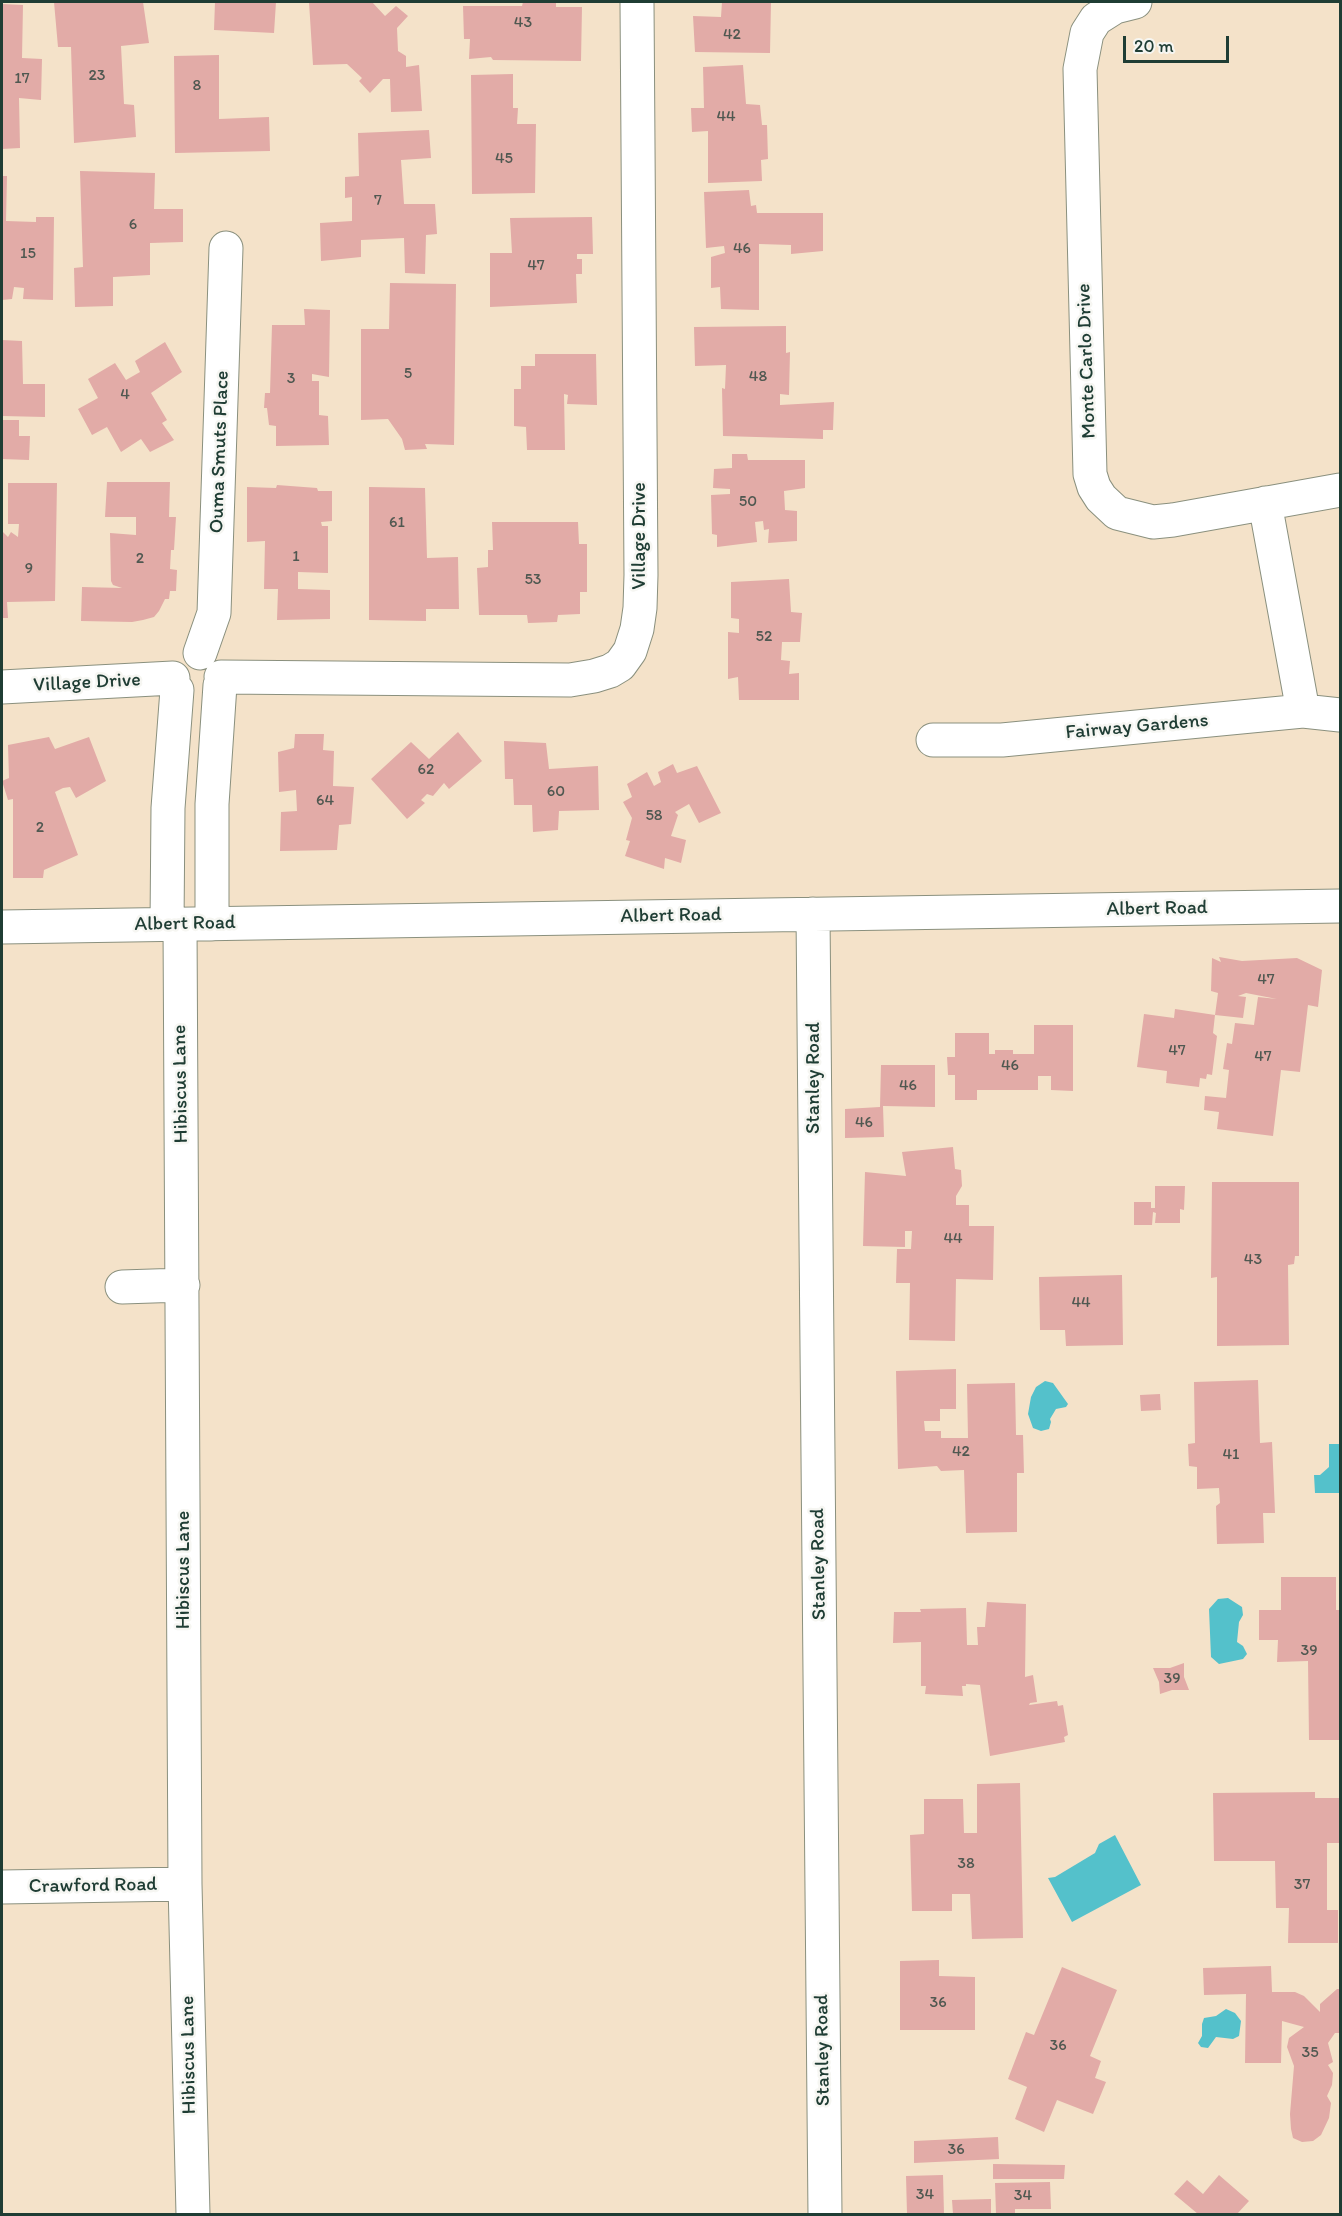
<!DOCTYPE html>
<html>
<head>
<meta charset="utf-8">
<style>
  body { margin:0 }
  #map { position:relative; width:1342px; height:2216px; overflow:hidden; background:#f4e2c9; font-family:Itim,sans-serif }
  canvas { display:block }
  .frame { position:absolute; inset:0; border:3px solid #1f3d34; pointer-events:none }
  .scale { position:absolute; left:1123px; top:36px; width:106px; height:27px; box-sizing:border-box; border:3px solid #1f3d34; border-top:0; padding-left:8px; font-size:18px; line-height:21px; white-space:nowrap; color:#1f3d34; -webkit-text-stroke:4px #f6f6f2; paint-order:stroke }
</style>
</head>
<body>
<div id="map">
<canvas width="1342" height="2216"></canvas>
<div class="frame"></div>
<div class="scale">20 m</div>
</div>
<script>
const c = document.querySelector('canvas').getContext('2d');
c.lineJoin = 'round';
function paint(path, color) {
  c.fillStyle = color;
  c.fill(path, 'evenodd');
}
function poly(rows) {
  const path = new Path2D();
  for (const r of rows) {
    path.moveTo(r[0], r[1]);
    for (let i = 2; i < r.length; i += 2) path.lineTo(r[i], r[i + 1]);
  }
  return path;
}
function strokePath(path, color, width, dash) {
  c.strokeStyle = color;
  c.lineWidth = width;
  c.lineCap = dash ? 'butt' : 'round';
  c.setLineDash(dash || []);
  c.stroke(path);
}
function label(font, color, halo, rows, align = 'center') {
  c.font = font + ' Itim,sans-serif';
  c.lineWidth = 5;
  c.setLineDash([]);
  c.textBaseline = 'middle';
  c.strokeStyle = halo;
  c.fillStyle = color;
  for (const [text, x, y, turn = 0] of rows) {
    c.save();
    c.translate(x, y);
    c.rotate((+turn || 0) * Math.PI / 180);
    c.textAlign = isNaN(turn) ? turn : align;
    if (halo) c.strokeText(text, 0, 0);
    c.fillText(text, 0, 0);
    c.restore();
  }
}
paint(poly([
  [1045,1381,1053,1383,1068,1404,1066,1407,1056,1409,1050,1419,1051,1422,1049,1429,1041,1431,1033,1428,1028,1414,1031,1397,1036,1387],
  [1329,1444,1340,1444,1340,1493,1315,1493,1314,1475,1320,1475,1329,1467],
  [1228,1598,1242,1607,1243,1615,1239,1622,1237,1642,1243,1646,1247,1654,1243,1659,1219,1664,1211,1657,1209,1609,1218,1599],
  [1115,1835,1141,1885,1072,1922,1048,1878,1055,1877,1095,1853,1099,1844],
  [1226,2009,1235,2013,1241,2021,1239,2036,1233,2039,1216,2037,1208,2048,1201,2047,1198,2043,1202,2036,1202,2024,1204,2018,1216,2016]
]), '#54c1cb');
paint(poly([
  [54,2,143,2,149,43,121,46,124,104,134,105,136,137,74,143,71,47,58,47],
  [215,2,276,2,274,33,214,30],
  [309,2,372,2,385,16,396,6,408,16,397,28,398,51,406,56,406,67,419,65,422,111,391,112,390,79,383,79,370,93,359,81,362,78,347,64,313,65],
  [523,2,556,2,556,7,582,7,581,61,493,60,491,57,469,59,470,39,464,39,463,6,522,6],
  [722,2,771,2,770,53,695,52,693,16,721,17],
  [2,4,23,5,22,58,42,59,41,100,19,98,20,148,2,149],
  [219,55,219,119,269,117,270,151,175,153,174,56],
  [743,65,746,104,760,105,762,125,767,125,768,159,761,160,762,181,708,183,708,131,692,132,691,108,704,108,703,67],
  [513,74,513,108,518,108,517,124,536,124,535,193,472,194,471,75],
  [429,130,431,158,401,160,404,204,435,204,437,234,426,235,425,274,405,273,404,238,361,240,361,257,321,261,320,223,352,221,352,197,345,198,345,177,359,176,358,133],
  [80,171,155,173,154,209,183,209,183,242,150,243,150,275,113,277,113,306,75,307,74,268,83,267],
  [2,176,7,176,6,221,36,222,36,217,54,217,53,300,23,299,24,288,14,287,12,299,2,300],
  [749,190,751,206,756,205,757,213,823,213,823,251,791,254,791,245,759,244,759,310,721,309,720,287,711,288,711,257,725,253,724,246,706,248,704,192],
  [592,217,593,254,577,254,577,259,582,259,582,274,576,274,577,303,490,307,490,253,512,253,510,218],
  [390,283,456,284,454,445,425,444,427,449,405,450,402,439,388,419,361,420,361,329,389,329],
  [304,309,330,310,329,377,312,374,312,381,319,381,319,415,328,416,329,445,276,446,276,426,269,425,267,408,264,408,265,393,270,393,272,325,305,325],
  [786,326,786,353,790,352,789,395,780,394,780,405,834,402,833,430,823,430,823,439,723,436,722,388,725,389,726,365,695,366,694,327],
  [2,340,22,341,23,384,45,384,45,417,2,416],
  [165,342,182,372,151,393,167,420,162,423,174,440,150,452,141,439,121,452,107,427,92,435,78,409,98,398,88,379,115,363,126,380,140,372,135,361],
  [535,354,596,354,597,405,567,404,568,395,564,394,565,450,527,450,526,427,514,426,514,389,521,389,521,366,535,366],
  [2,420,19,420,19,436,30,436,29,460,2,459],
  [732,454,747,454,748,460,805,460,805,488,784,491,785,510,797,511,797,541,768,543,769,529,764,530,763,521,755,522,757,542,717,547,717,535,712,534,711,495,730,494,730,489,713,488,714,469,732,468],
  [107,482,170,482,169,517,176,517,174,550,171,550,170,569,177,570,176,591,170,591,169,599,165,599,159,611,154,617,143,620,132,622,81,621,82,587,122,588,113,585,111,581,110,533,136,535,136,517,105,517],
  [8,483,57,483,55,601,7,602,8,618,2,618,2,531,8,537,11,532,18,537,19,524,8,524],
  [277,485,317,488,318,491,332,491,332,521,321,522,322,526,328,526,328,573,298,572,298,589,330,590,330,619,277,620,278,589,264,589,265,541,247,542,247,487,276,488],
  [369,487,425,488,427,558,458,557,459,609,426,609,426,621,369,620],
  [492,522,578,522,579,544,587,544,587,592,580,592,580,614,558,615,557,622,528,623,527,615,479,615,477,568,488,567,488,550,493,550],
  [789,579,791,612,802,613,800,642,782,642,781,660,790,661,789,674,799,673,799,700,739,700,738,677,728,679,728,632,739,633,739,619,731,618,731,582],
  [458,732,482,761,449,789,444,783,433,796,427,794,421,800,425,803,407,819,371,779,411,742,429,759],
  [295,734,324,734,323,750,334,751,333,786,354,787,351,824,339,825,337,850,280,851,281,812,297,811,296,790,279,792,278,752,294,748],
  [49,737,55,749,89,737,106,781,76,798,70,787,63,788,55,792,78,855,44,870,43,878,13,878,13,799,8,800,2,781,9,778,8,745],
  [504,741,546,743,549,769,598,766,599,810,559,811,558,830,533,832,532,805,514,805,513,779,505,779],
  [673,764,677,773,697,766,721,813,699,823,689,804,675,812,678,815,671,836,686,840,681,863,665,858,664,869,625,856,630,841,626,840,632,818,623,802,632,797,627,784,647,772,654,786,661,782,658,772],
  [1219,957,1242,961,1297,958,1322,970,1318,1007,1308,1005,1300,1072,1281,1070,1273,1136,1217,1129,1219,1112,1204,1110,1205,1096,1226,1098,1229,1070,1223,1069,1227,1043,1232,1044,1235,1023,1254,1025,1258,997,1277,999,1246,993,1238,996,1246,997,1243,1018,1215,1015,1218,993,1211,991,1212,958,1221,962],
  [1175,1009,1215,1015,1213,1033,1217,1036,1212,1075,1207,1074,1206,1079,1200,1078,1199,1087,1166,1083,1167,1071,1137,1067,1144,1014,1174,1018],
  [1034,1025,1073,1025,1073,1091,1051,1090,1051,1076,1038,1076,1038,1090,977,1090,977,1100,955,1100,955,1075,948,1075,947,1057,955,1057,955,1033,989,1033,989,1054,995,1054,995,1050,1013,1050,1013,1054,1034,1054],
  [881,1065,935,1065,935,1107,883,1106,884,1137,845,1138,845,1109,880,1107],
  [953,1147,955,1169,961,1170,962,1186,956,1196,956,1205,969,1205,969,1226,994,1226,993,1280,956,1279,955,1341,909,1340,910,1283,896,1283,897,1249,911,1249,912,1231,905,1231,905,1247,863,1246,865,1172,906,1176,902,1152],
  [1212,1182,1299,1182,1299,1256,1295,1256,1294,1264,1288,1265,1289,1345,1217,1346,1217,1277,1211,1278],
  [1155,1186,1185,1186,1184,1210,1180,1209,1180,1223,1155,1223,1156,1213,1153,1212,1152,1225,1134,1225,1134,1202,1151,1202,1151,1208,1155,1208],
  [1122,1275,1123,1345,1066,1346,1065,1330,1040,1330,1039,1277],
  [956,1369,956,1409,940,1409,940,1421,924,1421,925,1431,941,1431,941,1438,968,1438,967,1384,1015,1383,1016,1435,1023,1435,1024,1473,1017,1473,1017,1532,966,1533,964,1470,941,1471,937,1466,898,1469,896,1371],
  [1258,1380,1260,1443,1272,1442,1275,1513,1263,1513,1264,1543,1217,1544,1216,1506,1220,1503,1219,1488,1197,1489,1197,1467,1189,1466,1188,1444,1195,1443,1194,1382],
  [1160,1394,1161,1410,1141,1411,1140,1395],
  [1281,1577,1336,1577,1336,1610,1340,1610,1340,1740,1309,1740,1308,1661,1277,1662,1278,1640,1259,1640,1259,1610,1281,1610],
  [987,1602,1026,1604,1025,1677,1033,1675,1037,1702,1030,1703,1029,1705,1057,1701,1058,1706,1063,1705,1068,1735,1064,1737,1065,1742,990,1756,980,1685,966,1684,966,1686,962,1686,963,1696,925,1694,926,1686,921,1686,921,1642,893,1643,894,1612,921,1612,920,1609,966,1608,967,1645,978,1645,977,1627,985,1627],
  [1184,1663,1184,1677,1189,1690,1172,1690,1160,1694,1159,1682,1153,1668,1170,1668],
  [1020,1783,1023,1938,972,1939,970,1894,952,1894,952,1911,912,1911,910,1835,924,1834,924,1799,963,1799,964,1833,977,1833,977,1784],
  [1315,1792,1315,1798,1340,1798,1340,1843,1327,1843,1327,1910,1338,1910,1338,1943,1288,1943,1289,1908,1276,1908,1275,1861,1214,1861,1213,1793],
  [939,1960,939,1976,975,1977,975,2030,900,2030,900,1961],
  [1271,1966,1272,1992,1295,1992,1304,1996,1320,2012,1320,2004,1337,1989,1340,1989,1340,2033,1335,2033,1328,2043,1333,2062,1328,2065,1333,2073,1332,2085,1327,2096,1331,2103,1329,2118,1321,2135,1313,2141,1302,2142,1293,2138,1291,2129,1290,2114,1294,2066,1287,2047,1289,2038,1304,2027,1282,2021,1281,2063,1245,2063,1246,1994,1204,1995,1203,1968],
  [1062,1967,1117,1990,1090,2056,1101,2061,1095,2078,1106,2082,1093,2114,1057,2100,1044,2132,1015,2119,1027,2087,1008,2079,1026,2032,1034,2035],
  [998,2137,999,2159,914,2163,914,2141],
  [993,2164,1065,2165,1064,2179,993,2179],
  [943,2175,944,2214,907,2214,906,2176],
  [1219,2175,1249,2201,1237,2214,1198,2214,1174,2194,1187,2180,1203,2194],
  [1050,2182,1051,2209,1015,2209,1015,2214,996,2214,995,2183],
  [991,2199,991,2214,953,2214,952,2200]
]), '#e2aba7');
const minor = poly([
  [1135,2,1115,7,1096,19,1087,33,1080,69,1090,474,1094,487,1101,498,1117,513,1153,522,1173,520,1340,490],
  [1265,503,1303,711],
  [200,653,214,613,226,248],
  [221,677,570,680,594,676,610,671,620,665,630,651,637,629,640,608,641,575,637,2],
  [2,687,173,678],
  [933,740,1002,740,1303,711,1340,715],
  [813,914,825,2214],
  [167,924,168,808,177,690],
  [180,924,185,1884,193,2214],
  [212,924,212,804,220,685],
  [2,927,1340,906],
  [122,1287,183,1285],
  [2,1887,185,1884]
]);
strokePath(minor, '#8a907e', 35);
strokePath(minor, '#fff', 33);
label('16px', '#505851', null, [
  ["43",523,23],
  ["42",732,35],
  ["23",97,76],
  ["17",22,79],
  ["8",197,86],
  ["44",726,117],
  ["45",504,159],
  ["7",378,201],
  ["6",133,225],
  ["46",742,249],
  ["15",28,254],
  ["47",536,266],
  ["5",408,374],
  ["48",758,377],
  ["3",291,379],
  ["4",125,395],
  ["50",748,502],
  ["61",397,523],
  ["1",296,557],
  ["2",140,559],
  ["9",29,569],
  ["53",533,580],
  ["52",764,637],
  ["62",426,770],
  ["60",556,792],
  ["64",325,801],
  ["58",654,816],
  ["2",40,828],
  ["47",1266,980],
  ["47",1177,1051],
  ["47",1263,1057],
  ["46",1010,1066],
  ["46",908,1086],
  ["46",864,1123],
  ["44",953,1239],
  ["43",1253,1260],
  ["44",1081,1303],
  ["42",961,1452],
  ["41",1231,1455],
  ["39",1309,1651],
  ["39",1172,1679],
  ["38",966,1864],
  ["37",1302,1885],
  ["36",938,2003],
  ["36",1058,2046],
  ["35",1310,2053],
  ["36",956,2150],
  ["34",925,2195],
  ["34",1023,2196]
]);
label('20px', '#1f3d34', '#f6f6f2', [
  ["Monte Carlo Drive",1087,361,-92],
  ["Ouma Smuts Place",220,452,-88],
  ["Village Drive",640,536,-90],
  ["Village Drive",87,683,-3],
  ["Fairway Gardens",1137,727,-5],
  ["Albert Road",1157,909,-1],
  ["Albert Road",671,916,-1],
  ["Albert Road",185,924,-1],
  ["Stanley Road",814,1078,-90],
  ["Hibiscus Lane",181,1084,-91],
  ["Stanley Road",819,1564,-91],
  ["Hibiscus Lane",184,1570,-90],
  ["Crawford Road",93,1886,-1],
  ["Stanley Road",823,2050,-91],
  ["Hibiscus Lane",189,2055,-91]
]);
</script>
</body>
</html>
